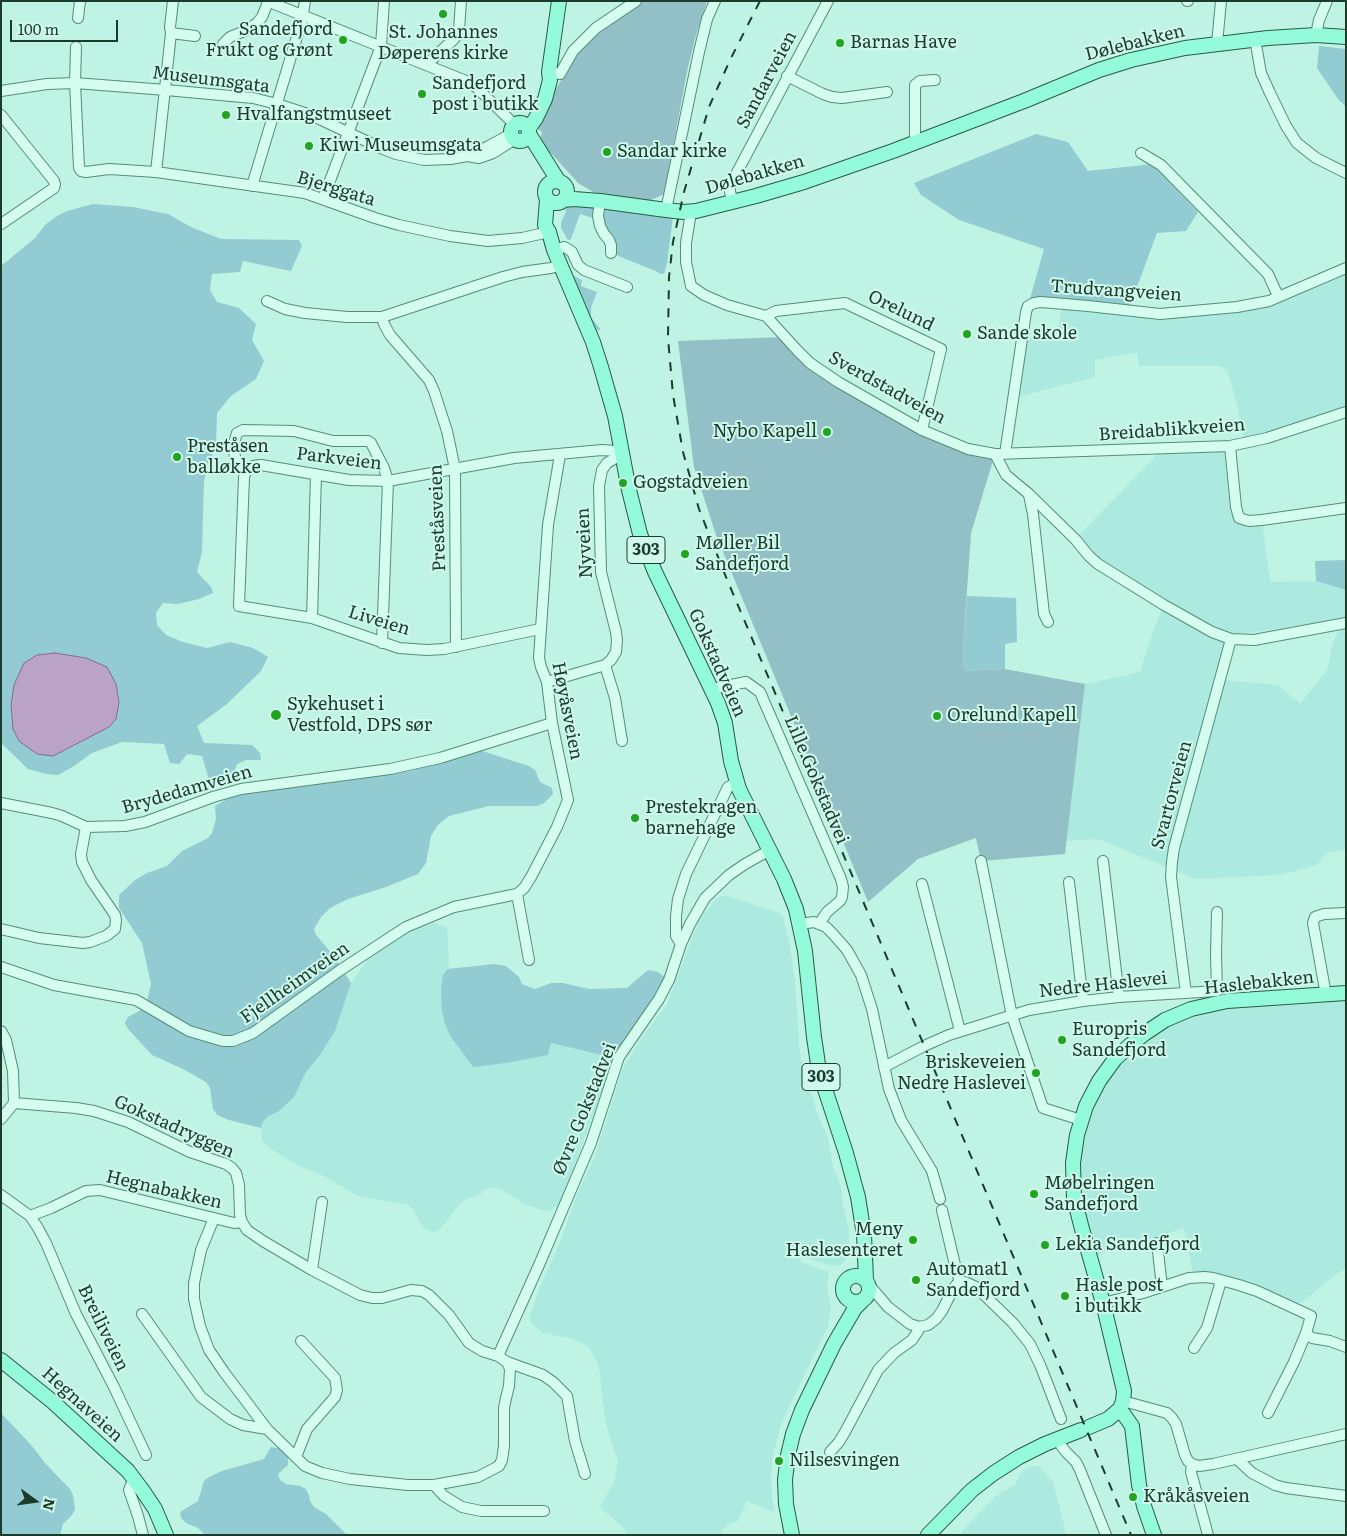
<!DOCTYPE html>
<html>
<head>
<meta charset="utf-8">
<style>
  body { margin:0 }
  #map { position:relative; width:1347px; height:1536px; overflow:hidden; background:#bff3e3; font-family:Literata,serif }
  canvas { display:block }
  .frame { position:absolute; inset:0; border:2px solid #1b3c2b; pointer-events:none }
  .north { position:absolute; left:10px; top:1476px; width:50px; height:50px; -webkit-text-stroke:4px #d0f9ed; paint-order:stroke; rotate:104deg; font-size:14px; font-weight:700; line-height:20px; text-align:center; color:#1b3c2b }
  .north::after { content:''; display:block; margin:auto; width:18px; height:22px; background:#1b3c2b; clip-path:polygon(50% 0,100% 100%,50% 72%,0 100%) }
  .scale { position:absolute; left:10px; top:20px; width:108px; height:22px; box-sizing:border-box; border:2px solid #1b3c2b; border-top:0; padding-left:6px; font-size:15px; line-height:18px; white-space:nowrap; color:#1b3c2b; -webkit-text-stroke:4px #d0f9ed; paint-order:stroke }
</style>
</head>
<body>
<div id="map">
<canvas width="1347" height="1536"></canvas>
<div class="frame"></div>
<div class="north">N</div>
<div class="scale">100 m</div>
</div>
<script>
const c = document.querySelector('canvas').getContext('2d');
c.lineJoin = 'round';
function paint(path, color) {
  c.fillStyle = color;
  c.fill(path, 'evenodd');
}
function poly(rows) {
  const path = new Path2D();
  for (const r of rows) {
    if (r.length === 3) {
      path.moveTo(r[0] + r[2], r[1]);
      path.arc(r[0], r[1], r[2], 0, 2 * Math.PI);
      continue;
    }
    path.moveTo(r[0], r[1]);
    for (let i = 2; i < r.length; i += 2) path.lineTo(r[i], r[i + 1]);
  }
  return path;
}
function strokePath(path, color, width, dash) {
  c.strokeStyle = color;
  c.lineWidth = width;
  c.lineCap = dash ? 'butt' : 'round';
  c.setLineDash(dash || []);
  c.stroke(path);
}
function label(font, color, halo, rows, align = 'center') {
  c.font = font + ' Literata,serif';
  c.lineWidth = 4;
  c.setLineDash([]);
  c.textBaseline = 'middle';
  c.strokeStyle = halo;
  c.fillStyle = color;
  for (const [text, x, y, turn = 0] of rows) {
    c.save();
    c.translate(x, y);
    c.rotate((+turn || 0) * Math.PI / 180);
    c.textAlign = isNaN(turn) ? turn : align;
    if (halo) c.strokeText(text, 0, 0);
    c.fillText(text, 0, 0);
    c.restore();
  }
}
paint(poly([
  [1346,268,1346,412,1244,443,1238,407,1227,370,1220,366,1139,366,1137,353,1095,360,1095,377,1013,398,1024,337,1058,340,1061,309,1088,306,1160,314,1237,307],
  [1230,446,1239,518,1262,520,1270,582,1316,581,1346,590,1346,849,1326,853,1317,865,1280,875,1196,879,1098,839,1066,841,1085,684,1140,672,1154,629,1164,605,1114,575,1075,539,1163,449],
  [1344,619,1333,643,1327,670,1300,704,1278,685,1221,680,1233,635],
  [728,896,782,914,789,941,795,980,799,1047,801,1060,817,1113,828,1137,833,1167,841,1187,843,1205,849,1230,849,1248,845,1261,840,1265,832,1266,801,1256,800,1262,828,1272,829,1276,827,1287,831,1311,828,1326,782,1422,773,1454,771,1477,772,1496,774,1512,747,1501,738,1521,727,1525,719,1535,627,1535,625,1529,604,1511,600,1506,614,1483,618,1462,608,1432,605,1419,599,1366,596,1360,589,1347,570,1338,543,1333,532,1324,529,1318,540,1287,557,1250,579,1190,594,1159,622,1070,644,1034,666,1006,698,923,714,901,719,897],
  [434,923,447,928,449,963,443,975,441,989,451,1037,473,1067,550,1043,614,1058,562,1200,559,1205,553,1209,546,1211,526,1205,503,1190,490,1187,484,1190,480,1195,467,1199,460,1204,442,1227,435,1232,429,1231,423,1227,413,1209,408,1205,358,1196,322,1175,297,1165,273,1150,262,1141,261,1128,263,1122,267,1117,279,1111,297,1091,306,1072,320,1055,335,1031,351,983,368,959,402,935,421,926],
  [1346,994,1346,1267,1294,1308,1239,1285,1194,1277,1184,1228,1090,1257,1074,1198,1081,1120,1115,1059,1191,1009],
  [1031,1466,1039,1466,1053,1482,1064,1525,1065,1535,960,1535,965,1528,995,1497,1016,1484,1019,1476,1025,1469]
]), '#ace9df');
paint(poly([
  [1319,46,1346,49,1346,107,1338,99,1317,68],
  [1036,134,1068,142,1088,171,1152,164,1198,212,1186,231,1157,233,1128,311,1088,306,1061,309,1028,306,1044,249,959,220,921,195,914,183],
  [93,204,133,207,168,214,191,227,221,239,299,240,302,246,291,271,243,261,240,272,212,274,210,290,217,302,239,308,256,324,252,340,264,361,256,379,231,396,217,413,216,446,212,456,204,480,202,552,197,572,211,587,213,593,199,599,178,604,163,603,156,613,157,625,166,635,183,642,207,648,230,642,253,648,268,657,261,671,227,704,197,726,204,743,252,745,260,753,261,760,246,760,237,764,231,781,210,783,202,756,187,754,179,764,170,763,164,744,122,742,92,753,74,766,58,775,46,774,28,769,1,743,1,266,35,238,46,224,57,216,67,211],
  [568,205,583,205,673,217,667,263,664,274,658,273,658,272,611,253,598,216,593,218,580,214,571,239,568,240,561,228,561,223,566,211,565,208],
  [562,252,567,252,565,255,574,276,582,280,581,286,597,292,591,308,591,317,601,330,593,331],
  [1346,560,1346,590,1316,581,1315,561],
  [967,596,1016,598,1017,642,1005,644,1005,669,964,671,963,648],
  [482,751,529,766,535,770,540,782,552,788,553,794,544,803,537,806,489,806,449,816,438,825,431,836,426,863,418,874,386,887,348,899,330,908,321,917,314,929,316,935,334,956,351,983,335,1031,320,1055,306,1072,294,1097,279,1111,267,1117,263,1122,261,1128,229,1120,217,1115,213,1109,210,1088,206,1082,183,1069,152,1055,128,1029,125,1023,128,1017,141,1010,146,1005,151,984,142,943,119,908,119,895,135,880,147,873,167,866,182,851,208,838,212,833,216,819,215,806,234,795,375,773,397,773,411,771,468,752],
  [494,964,506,966,519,977,522,984,535,989,551,983,563,983,589,989,627,988,648,970,658,972,669,980,614,1058,551,1043,548,1055,506,1063,473,1067,451,1037,445,1024,442,1011,441,989,443,975,447,969],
  [1,1413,32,1446,45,1463,70,1489,73,1495,75,1509,72,1515,63,1524,60,1535,1,1535],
  [271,1447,278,1448,284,1452,288,1458,288,1465,278,1474,280,1480,286,1484,300,1486,306,1489,309,1495,310,1501,314,1507,326,1514,347,1535,205,1535,198,1528,186,1523,181,1518,180,1512,198,1501,204,1481,209,1477,222,1471,264,1459]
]), '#92cbd2');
paint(poly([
  [643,1,707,1,696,35,688,67,664,194,651,200,622,199,593,192,578,183,540,141,542,132,538,129,550,106,554,92,575,57,587,41,601,28],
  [785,337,797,350,922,430,995,454,971,533,963,648,964,671,1005,669,1085,684,1065,854,981,861,976,838,918,859,868,902,716,535,694,467,678,341]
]), '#92c0c6');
const water = poly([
  [55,653,86,658,107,667,116,684,119,702,116,719,109,727,53,756,37,754,19,741,13,729,11,705,14,685,24,663,37,655,55,653]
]);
paint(water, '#baa3c4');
strokePath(water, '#886993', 1);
const minor = poly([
  [267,1,466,81,476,87,515,125],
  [1187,1,1188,1],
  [78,18,80,1],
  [171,33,195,36],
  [1316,35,1319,20,1327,1],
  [1255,39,1261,73,1270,93,1286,126,1297,143,1316,158,1346,173],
  [223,44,230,37,247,30,257,23,262,17,268,2],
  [1217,44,1221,1],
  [76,47,75,83,79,168,81,171,86,172,109,169,156,172,305,193,375,218,399,225,450,236,488,241,522,238,549,232],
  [427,64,454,39,459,30,461,1],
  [549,72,560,74,573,51,596,28,636,1],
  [787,76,823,94,832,97,842,98,887,92],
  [1,91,47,84,75,83,166,90,253,98,277,104,311,115,383,149,396,154,424,160,451,159,467,156,489,146,511,134],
  [1,115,54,181,55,184,54,188,1,224],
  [915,143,915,85,920,81,935,80],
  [1141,153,1161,165,1268,274,1278,296],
  [467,156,479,158,493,153,515,139],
  [156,172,171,33,170,27,173,1],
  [252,186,302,20,305,1],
  [323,199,381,46,384,1],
  [600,201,598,216,600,226,604,234,609,240,611,245,611,253],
  [733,202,730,192,730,186,733,180,828,1],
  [666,210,699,52,707,19,715,1],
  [691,212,686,243,686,262,691,286,704,295,727,305,766,316,797,350,810,363,838,382,922,430,968,449,995,454,1230,446,1267,438,1346,412],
  [554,250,564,247,568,249,572,252,578,265,584,270,627,287],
  [267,301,285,309,305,313,347,317,382,317,503,277,522,272,551,268,560,265],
  [766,316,776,311,845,303,941,349,922,430],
  [382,317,384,324,390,335,429,380,434,391,447,431,455,469,456,647],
  [1230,446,1236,507,1239,518,1249,521,1262,520,1346,508],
  [995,454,1006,475,1029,494,1075,539,1089,556,1098,564,1164,605,1212,632,1231,639,1254,640,1346,623],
  [1005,454,1026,312,1028,306,1034,303,1041,302,1088,306,1160,314,1237,307,1269,301,1346,268],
  [247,469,240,466,236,461,234,452,234,443,237,433,243,430,294,431,333,441,368,441,371,443,384,468,388,481,382,643],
  [1029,495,1033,514,1044,614,1048,622],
  [312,618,316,474],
  [540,629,444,649,427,650,399,648,312,618,239,606,244,477,247,469,253,466,261,465,349,480,388,481,514,458,602,450,616,451,622,454],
  [605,665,615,698,622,741],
  [547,682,605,665,611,660,616,652,617,640,616,632,601,572,599,486,602,470,607,463,622,454],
  [712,689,746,682,760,692,841,879,843,887,842,897,840,901,827,912,819,924],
  [1,803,52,813,62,816,86,827,125,826,145,822,213,797,241,789,390,769,440,758,552,723],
  [981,861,1012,1016,1043,1108,1081,1120],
  [1103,861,1119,997],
  [1069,882,1083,1001],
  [922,884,960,1031],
  [517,894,524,888,531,877,557,827,568,800,552,723,547,682,541,667,539,658,548,525,560,455],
  [517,894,529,960],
  [800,924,814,922,826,927,833,934,847,950,861,975,872,1009,889,1089,901,1120,932,1171,940,1199],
  [1,929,39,938,83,943,90,942,106,936,115,929,116,920,115,915,91,880,82,862,81,854,86,827],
  [681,944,676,936,676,916,678,899,686,874,728,787,736,783],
  [1,967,54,985,136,1000,189,1031,223,1041,233,1041,253,1033,339,971,406,927,454,907,517,894],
  [1186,993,1171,877,1172,862,1174,848,1231,639],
  [1326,995,1313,923,1315,917,1324,914,1346,913],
  [1,1031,6,1040,13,1071,14,1103],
  [884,1067,924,1046,949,1035,1029,1010,1083,1001,1119,997,1217,991,1216,954,1217,912],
  [1,1119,14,1103,76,1108,94,1111,128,1122,190,1152,226,1164,232,1168,236,1173,239,1185,240,1215,242,1222,247,1230,263,1241,312,1270,360,1295,372,1298,382,1298,411,1290,422,1291,429,1295,449,1315,469,1343,482,1351,498,1356,507,1362,510,1369,509,1386,506,1398,504,1408,504,1446,502,1460,499,1466,478,1477,434,1485,408,1485,350,1479,322,1473,305,1466,267,1429,224,1372,209,1350,200,1326,194,1299,194,1283,201,1250,214,1218],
  [1,1195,30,1216,38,1228,46,1243,76,1314,114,1387,146,1455],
  [942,1210,955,1265,960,1283],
  [30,1216,51,1208,86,1191,100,1190,234,1223,242,1222],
  [1157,1243,1162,1287],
  [312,1270,322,1202],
  [870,1286,888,1307,910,1324,919,1327,928,1325,936,1319,942,1311,953,1289,956,1285,965,1282,976,1287,1013,1323,1030,1344,1041,1367,1061,1419],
  [1103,1303,1143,1293,1189,1278,1205,1277,1213,1278,1239,1285,1257,1291,1311,1316,1306,1333,1312,1338,1330,1341,1346,1347],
  [142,1314,201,1397,230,1419,243,1425,267,1429],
  [1194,1348,1207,1328,1221,1281],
  [498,1356,539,1265,591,1143,619,1057,659,999,669,980,681,944,690,924,705,898,729,875,745,864,770,850],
  [507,1362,543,1375,553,1382,567,1396,575,1441,585,1474],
  [1123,1401,1167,1413,1172,1418,1176,1424,1185,1455,1188,1461,1192,1464,1199,1466,1213,1464,1346,1434],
  [1268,1413,1294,1362,1306,1333],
  [1057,1440,1066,1452,1076,1462,1080,1470,1106,1535],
  [830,1452,839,1442,845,1432,878,1370,894,1353,912,1340,918,1331,919,1327],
  [296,1457,307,1429,335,1397,337,1390,335,1378,301,1341],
  [1237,1459,1252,1473,1275,1485,1286,1488,1346,1496],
  [1192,1464,1191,1472,1208,1535],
  [135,1480,131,1485,129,1490,138,1516,143,1535],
  [434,1485,444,1496,462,1507,481,1511,544,1511]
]);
const major = poly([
  [520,132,9],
  [529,128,536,118,545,99,550,80,549,72,559,1],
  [529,134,559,182],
  [556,192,11],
  [547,199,545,225,549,232,554,250,593,342,601,367,615,416,629,490,640,534,655,572,718,703,725,723,731,761,739,789,784,879,796,909,805,951,814,1037,819,1071,846,1153,858,1197,864,1235,866,1279],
  [563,200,574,199,600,201,666,210,684,212,696,211,756,196,804,182,893,151,1024,101,1099,70,1131,60,1185,48,1268,38,1316,35,1346,37],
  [856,1289,13],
  [1,1360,53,1402,128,1471,143,1491,155,1509,166,1535],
  [1120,1409,1132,1426,1139,1485,1144,1506,1154,1535],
  [1089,1427,1108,1419,1120,1409,1123,1401,1124,1391,1103,1303,1082,1229,1074,1198,1073,1163,1077,1135,1086,1106,1099,1081,1115,1059,1129,1046,1144,1034,1165,1020,1191,1009,1227,1001,1346,993],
  [792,1535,786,1504,785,1480,788,1455,793,1434,802,1410,834,1344,855,1308,862,1301],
  [928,1535,972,1490,994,1473,1019,1457,1045,1444,1081,1430]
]);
strokePath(minor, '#558e73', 12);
strokePath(major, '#2a5b40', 16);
strokePath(minor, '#d4fdf0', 10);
strokePath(major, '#93fbd9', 14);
strokePath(poly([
  [760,1,730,60,709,107,684,192,673,242,669,277,668,338,673,395,683,452,699,509,726,577,1131,1535]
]), '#1b3c2b', 2, [9, 9]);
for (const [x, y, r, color] of [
  [443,14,5,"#21a41e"],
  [343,40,5,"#21a41e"],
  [840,43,5,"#21a41e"],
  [422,94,5,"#21a41e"],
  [226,115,5,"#21a41e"],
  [309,146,5,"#21a41e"],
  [607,152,5,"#21a41e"],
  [967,334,5,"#21a41e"],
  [827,432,5,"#21a41e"],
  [177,457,5,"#21a41e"],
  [623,483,5,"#21a41e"],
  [685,554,5,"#21a41e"],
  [276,715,6,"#21a41e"],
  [937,716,5,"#21a41e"],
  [635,818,5,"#21a41e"],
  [1062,1040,5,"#21a41e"],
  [1036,1073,5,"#21a41e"],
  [1034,1194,5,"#21a41e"],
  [913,1240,5,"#21a41e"],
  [1045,1245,5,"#21a41e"],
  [916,1280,5,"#21a41e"],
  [1065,1296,5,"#21a41e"],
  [779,1461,5,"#21a41e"],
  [1133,1497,5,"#21a41e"]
]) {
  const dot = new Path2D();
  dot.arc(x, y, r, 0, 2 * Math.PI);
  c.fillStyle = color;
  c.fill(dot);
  strokePath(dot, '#d0f9ed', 2);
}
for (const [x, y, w] of [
  [646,550,38],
  [821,1077,38]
]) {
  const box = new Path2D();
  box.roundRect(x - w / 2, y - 13.5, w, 27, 4);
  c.fillStyle = '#d0f9ed';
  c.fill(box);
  strokePath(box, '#1b3c2b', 1);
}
label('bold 16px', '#1b3c2b', null, [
  ["303",646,550],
  ["303",821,1077]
]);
label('18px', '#1b3c2b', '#d0f9ed', [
  ["Sandefjord",333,30,"right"],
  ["Frukt og Grønt",333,51,"right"],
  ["St. Johannes",443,33,"center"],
  ["Døperens kirke",443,54,"center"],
  ["Barnas Have",850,43],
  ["Sandefjord",432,84],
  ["post i butikk",432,105],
  ["Hvalfangstmuseet",236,115],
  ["Kiwi Museumsgata",319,146],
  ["Sandar kirke",617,152],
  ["Sande skole",977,334],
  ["Nybo Kapell",817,432,"right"],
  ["Preståsen",187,447],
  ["balløkke",187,468],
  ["Gogstadveien",633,483],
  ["Møller Bil",695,544],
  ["Sandefjord",695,565],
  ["Sykehuset i",287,705],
  ["Vestfold, DPS sør",287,726],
  ["Orelund Kapell",947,716],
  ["Prestekragen",645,808],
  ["barnehage",645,829],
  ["Europris",1072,1030],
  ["Sandefjord",1072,1051],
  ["Briskeveien",1026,1063,"right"],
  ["Nedre Haslevei",1026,1084,"right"],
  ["Møbelringen",1044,1184],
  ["Sandefjord",1044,1205],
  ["Meny",903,1230,"right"],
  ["Haslesenteret",903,1251,"right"],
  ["Lekia Sandefjord",1055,1245],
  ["Automat1",926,1270],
  ["Sandefjord",926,1291],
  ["Hasle post",1075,1286],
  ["i butikk",1075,1307],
  ["Nilsesvingen",789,1461],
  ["Kråkåsveien",1143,1497]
], 'left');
label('18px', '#1b3c2b', '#d0f9ed', [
  ["Dølebakken",1135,43,-14],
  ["Museumsgata",211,80,7],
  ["Sandarveien",767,80,-62],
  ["Dølebakken",755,175,-16],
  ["Bjerggata",336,189,17],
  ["Trudvangveien",1116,291,4],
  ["Orelund",901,311,26],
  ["Sverdstadveien",887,388,29],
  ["Breidablikkveien",1172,430,-4],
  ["Parkveien",339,459,7],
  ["Preståsveien",438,518,-92],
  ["Nyveien",585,543,-93],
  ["Liveien",379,621,17],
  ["Gokstadveien",717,663,66],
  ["Høyåsveien",567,711,79],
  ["Lille Gokstadvei",816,780,67],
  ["Brydedamveien",187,790,-16],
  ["Svartorveien",1172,795,-75],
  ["Fjellheimveien",295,983,-35],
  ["Haslebakken",1259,983,-6],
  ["Nedre Haslevei",1103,985,-6],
  ["Øvre Gokstadvei",585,1109,-68],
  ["Gokstadryggen",174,1127,24],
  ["Hegnabakken",164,1190,13],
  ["Breiliveien",103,1328,64],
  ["Hegnaveien",82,1405,42]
]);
</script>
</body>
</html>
